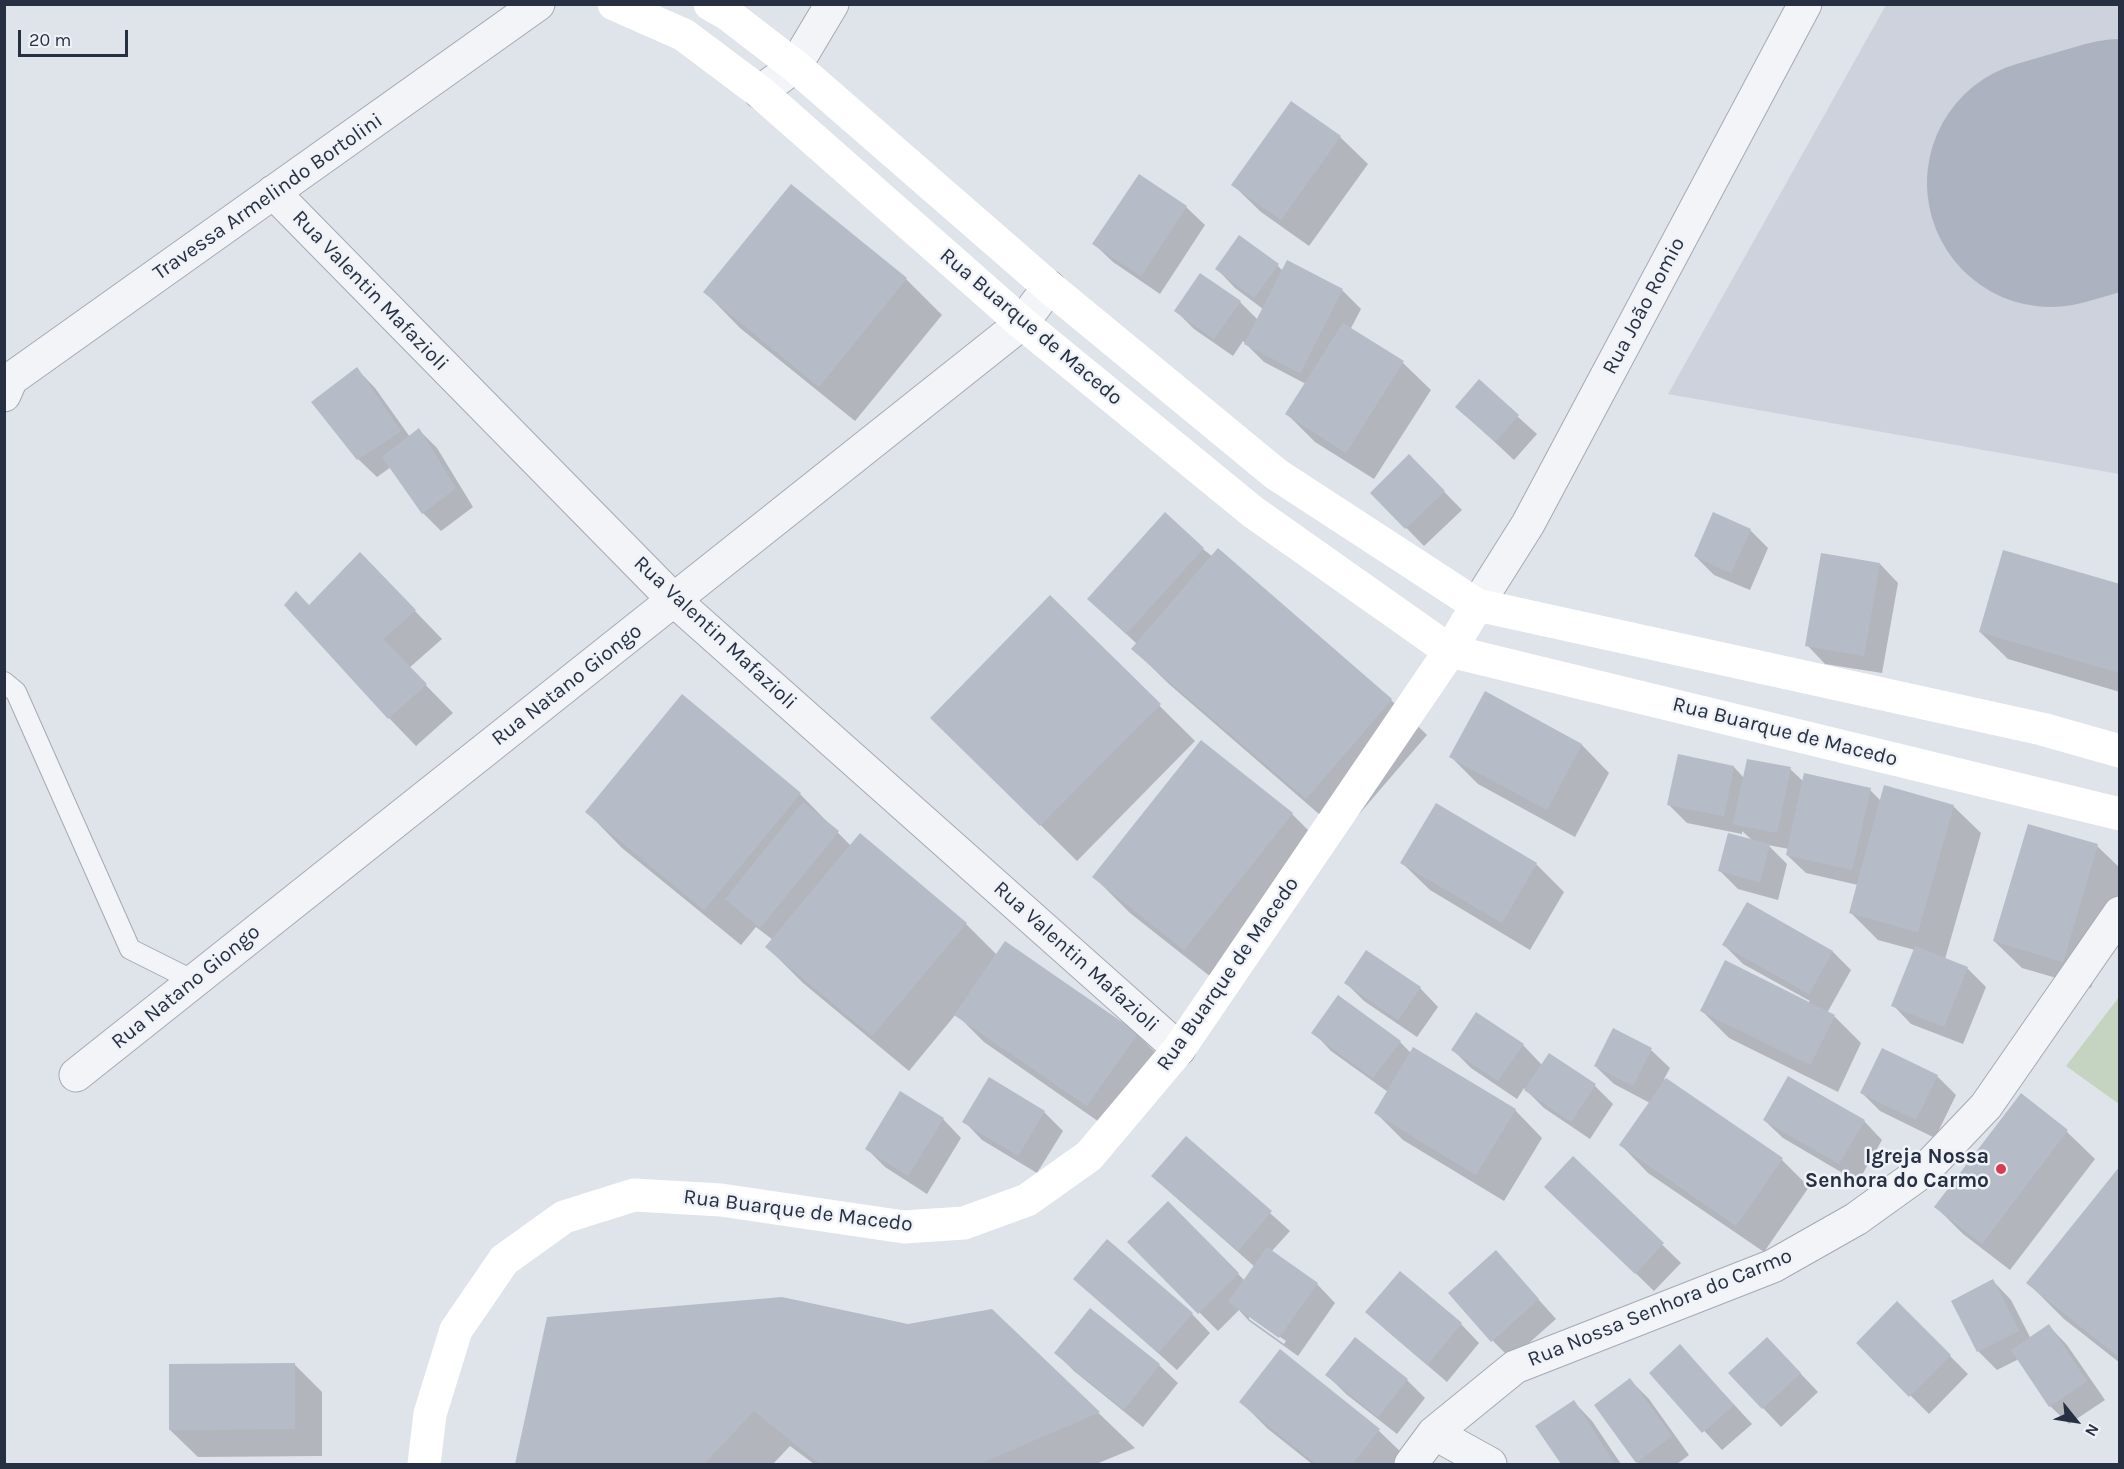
<!DOCTYPE html>
<html>
<head>
<meta charset="utf-8">
<style>
  body { margin:0 }
  #map { position:relative; width:2124px; height:1469px; overflow:hidden; background:#dfe3ea; font-family:Karla,sans-serif }
  canvas { display:block }
  .frame { position:absolute; inset:0; border:6px solid #273042; pointer-events:none }
  .north { position:absolute; left:2046px; top:1391px; width:60px; height:60px; -webkit-text-stroke:4px #eff2f7; paint-order:stroke; rotate:120deg; font-size:16px; font-weight:700; line-height:24px; text-align:center; color:#273042 }
  .north::after { content:''; display:block; margin:auto; width:21px; height:27px; background:#273042; clip-path:polygon(50% 0,100% 100%,50% 72%,0 100%) }
  .scale { position:absolute; left:18px; top:30px; width:110px; height:27px; box-sizing:border-box; border:3px solid #273042; border-top:0; padding-left:8px; font-size:18px; line-height:21px; white-space:nowrap; color:#273042; -webkit-text-stroke:4px #eff2f7; paint-order:stroke }
</style>
</head>
<body>
<div id="map">
<canvas width="2124" height="1469"></canvas>
<div class="frame"></div>
<div class="north">N</div>
<div class="scale">20 m</div>
</div>
<script>
const c = document.querySelector('canvas').getContext('2d');
c.lineJoin = 'round';
function paint(path, color) {
  c.fillStyle = color;
  c.fill(path, 'evenodd');
}
function poly(rows) {
  const path = new Path2D();
  for (const r of rows) {
    path.moveTo(r[0], r[1]);
    for (let i = 2; i < r.length; i += 2) path.lineTo(r[i], r[i + 1]);
  }
  return path;
}
function strokePath(path, color, width, dash) {
  c.strokeStyle = color;
  c.lineWidth = width;
  c.lineCap = dash ? 'butt' : 'round';
  c.setLineDash(dash || []);
  c.stroke(path);
}
function label(font, color, halo, rows, align = 'center') {
  c.font = font + ' Karla,sans-serif';
  c.lineWidth = 5;
  c.setLineDash([]);
  c.textBaseline = 'middle';
  c.strokeStyle = halo;
  c.fillStyle = color;
  for (const [text, x, y, turn = 0] of rows) {
    c.save();
    c.translate(x, y);
    c.rotate((+turn || 0) * Math.PI / 180);
    c.textAlign = isNaN(turn) ? turn : align;
    if (halo) c.strokeText(text, 0, 0);
    c.fillText(text, 0, 0);
    c.restore();
  }
}
paint(poly([
  [1886,5,2119,5,2119,474,1668,394]
]), '#cdd2dc');
paint(poly([
  [2119,997,2119,1104,2066,1066]
]), '#c5d4c0');
paint(poly([
  [1340,137,1368,164,1309,246,1261,212,1233,185],
  [1186,207,1205,225,1160,294,1113,262,1094,244],
  [1288,262,1343,291,1361,309,1350,330,1403,363,1431,390,1374,479,1315,442,1287,414,1306,384,1264,362,1243,341,1233,356,1194,329,1176,311,1240,302,1258,320,1263,309,1235,288,1217,269,1278,266,1283,271],
  [906,279,942,315,855,421,740,328,705,292],
  [357,369,375,388,410,437,419,430,437,448,473,507,441,531,423,513,391,467,377,477,358,459],
  [1479,382,1537,434,1514,460,1457,407],
  [1409,456,1462,510,1424,546,1372,493],
  [1750,530,1768,548,1750,590,1714,575,1695,556],
  [1203,549,1391,700,1427,735,1342,834,1169,684,1133,649,1137,644,1108,617],
  [1880,564,1898,583,1882,673,1825,664,1807,645],
  [387,582,442,639,409,668,453,713,416,746,389,718,309,607],
  [2120,585,2120,692,2008,659,1980,632],
  [1050,597,1195,741,1077,861,932,718],
  [1485,693,1582,745,1609,773,1575,837,1478,784,1451,757],
  [1734,767,1744,778,1790,769,1804,782,1870,790,1881,801,1953,806,1981,833,1945,959,1967,968,1986,987,1963,1044,1911,1024,1893,1005,1915,950,1878,940,1850,912,1858,885,1806,873,1787,855,1789,849,1768,845,1787,864,1778,900,1738,889,1720,871,1753,841,1742,831,1742,834,1687,823,1668,804],
  [800,794,851,846,966,924,997,955,1137,1034,1164,1061,1115,1133,984,1042,956,1014,909,1071,803,983,767,947,773,940,756,927,741,945,622,848,587,812],
  [1292,814,1328,850,1221,985,1130,913,1094,877],
  [2097,846,2120,868,2120,891,2091,988,2022,968,1994,941],
  [1402,863,1536,864,1564,892,1530,950,1430,890],
  [1747,904,1833,952,1851,970,1827,1013,1834,1016,1861,1043,1838,1092,1729,1038,1702,1011,1808,1003,1810,1001,1743,964,1724,945],
  [1346,983,1420,988,1438,1007,1417,1037,1364,1001],
  [1613,1030,1651,1050,1670,1068,1664,1079,1782,1160,1809,1187,1764,1252,1648,1173,1621,1145,1650,1103,1614,1084,1595,1066],
  [1313,1032,1400,1042,1411,1053,1515,1110,1542,1138,1504,1201,1403,1140,1376,1113,1388,1092,1331,1051],
  [1523,1045,1542,1065,1595,1086,1613,1104,1590,1139,1544,1108,1524,1088,1517,1099,1471,1068,1453,1050],
  [1937,1076,1956,1095,1935,1138,1880,1111,1862,1093],
  [989,1079,1044,1112,1063,1131,1037,1173,982,1140,964,1121],
  [2021,1096,2067,1132,2095,1159,2010,1270,1963,1234,1936,1207],
  [943,1119,961,1138,927,1194,885,1167,867,1149],
  [1764,1120,1864,1121,1882,1140,1858,1182,1783,1138],
  [1186,1138,1290,1231,1271,1252,1317,1284,1335,1303,1298,1356,1249,1321,1239,1310,1218,1331,1129,1242,1168,1203,1245,1281,1255,1267,1172,1194],
  [1249,1315,1286,1341,1284,1344,1249,1319],
  [1573,1158,1681,1263,1654,1291,1565,1205],
  [2120,1168,2120,1363,2064,1319,2028,1283],
  [1496,1252,1556,1319,1511,1359,1493,1341],
  [1075,1279,1192,1314,1210,1333,1177,1370],
  [1993,1281,2011,1300,2031,1339,2049,1326,2067,1345,2105,1400,2069,1424,2050,1406,2019,1359,1997,1370,1978,1351],
  [1897,1303,1968,1374,1929,1414,1858,1343],
  [991,1310,1135,1448,1096,1464,814,1464,790,1446,773,1464,516,1464,549,1319,908,1325],
  [1090,1310,1159,1365,1178,1383,1143,1427,1074,1371,1056,1353],
  [1367,1312,1461,1324,1479,1343,1447,1382,1386,1330],
  [1680,1346,1752,1424,1722,1450,1651,1373],
  [1280,1352,1379,1431,1407,1458,1401,1464,1312,1464,1268,1429,1241,1402],
  [1785,1357,1818,1392,1781,1427,1730,1373],
  [294,1364,322,1392,322,1456,198,1457,170,1430],
  [1327,1375,1407,1380,1425,1398,1397,1434,1346,1394],
  [1630,1380,1649,1399,1689,1455,1677,1464,1640,1464,1637,1462],
  [1574,1402,1592,1421,1621,1464,1563,1464,1537,1426]
]), '#0003');
strokePath(poly([
  [2051,183,2120,163]
]), '#acb2bf', 248);
paint(poly([
  [1291,101,1341,136,1281,220,1231,185],
  [1139,174,1187,206,1141,276,1092,244],
  [791,184,907,278,819,387,703,292],
  [1239,235,1279,264,1254,298,1215,269],
  [1287,260,1343,289,1300,373,1244,344],
  [1200,273,1241,301,1214,339,1174,311],
  [1343,323,1404,361,1346,453,1285,414],
  [357,367,401,431,357,460,311,402],
  [1479,379,1519,415,1495,442,1455,407],
  [419,428,456,488,422,514,382,457],
  [1409,454,1445,491,1405,529,1370,493],
  [1165,512,1204,548,1126,634,1087,599],
  [1713,512,1751,529,1731,573,1694,556],
  [1218,548,1392,699,1306,799,1131,649],
  [2003,550,2120,584,2120,673,1979,632],
  [360,552,416,610,383,639,427,684,388,719,284,605,296,591,309,605],
  [1821,553,1880,563,1864,656,1805,646],
  [1050,595,1161,704,1040,826,930,718],
  [1485,691,1582,744,1547,810,1449,757],
  [682,694,801,793,704,910,585,812],
  [1201,740,1293,813,1184,950,1092,877],
  [1678,754,1734,766,1724,816,1667,805],
  [1747,759,1791,767,1777,833,1733,824],
  [1804,773,1871,788,1852,870,1786,855],
  [1884,785,1954,805,1918,932,1849,913],
  [803,802,839,831,760,928,725,899],
  [1436,803,1537,863,1502,923,1400,863],
  [2028,824,2098,844,2063,962,1993,941],
  [860,833,967,923,872,1036,765,947],
  [1728,833,1770,844,1760,882,1718,871],
  [1747,902,1833,951,1809,994,1722,945],
  [1005,941,1138,1033,1087,1106,954,1015],
  [1915,946,1968,967,1944,1027,1891,1006],
  [1366,950,1421,987,1398,1020,1344,983],
  [1725,960,1835,1015,1810,1065,1700,1011],
  [1338,995,1401,1041,1373,1078,1311,1033],
  [1476,1012,1524,1044,1498,1081,1451,1050],
  [1613,1028,1652,1048,1633,1086,1594,1066],
  [1413,1047,1516,1109,1476,1175,1374,1113],
  [1882,1048,1938,1075,1916,1120,1860,1093],
  [1549,1053,1596,1084,1571,1122,1524,1090],
  [1788,1076,1865,1120,1839,1164,1763,1120],
  [989,1077,1045,1111,1018,1156,962,1122],
  [1666,1078,1783,1158,1736,1226,1619,1145],
  [900,1091,944,1118,908,1176,865,1149],
  [2021,1093,2068,1130,1982,1244,1934,1207],
  [1186,1136,1272,1211,1238,1251,1151,1176],
  [1573,1156,1664,1243,1635,1274,1544,1187],
  [2120,1166,2120,1358,2026,1283],
  [1168,1201,1239,1273,1198,1314,1127,1242],
  [1107,1239,1193,1313,1158,1353,1073,1279],
  [1267,1247,1318,1283,1279,1338,1228,1302],
  [1496,1250,1539,1299,1491,1342,1448,1293],
  [1400,1271,1462,1323,1427,1365,1365,1312],
  [1993,1279,2019,1331,1977,1352,1951,1301],
  [782,1297,908,1324,992,1309,1100,1412,979,1464,820,1464,754,1411,704,1464,515,1464,547,1317],
  [1897,1301,1951,1355,1909,1397,1856,1343],
  [1090,1308,1160,1364,1124,1410,1054,1353],
  [2049,1324,2087,1381,2049,1407,2011,1350],
  [1355,1337,1408,1379,1378,1417,1325,1375],
  [1767,1337,1801,1373,1762,1409,1728,1373],
  [1680,1344,1734,1405,1702,1433,1649,1373],
  [1280,1349,1380,1429,1352,1464,1316,1464,1239,1402],
  [295,1363,295,1429,169,1430,169,1364],
  [1630,1378,1672,1436,1636,1463,1594,1405],
  [1574,1400,1614,1463,1611,1464,1561,1464,1535,1426]
]), '#b6bcc7');
const lane = poly([
  [4,682,16,692,130,949,194,981]
]);
const street = poly([
  [760,92,795,66,832,4],
  [273,192,674,600,1179,1049],
  [4,395,11,379,538,4],
  [1477,605,1528,524,1805,4],
  [76,1075,1022,323,1049,287],
  [1434,1433,1490,1464],
  [1411,1464,1434,1433,1515,1367,1773,1266,1856,1219,1927,1168,1986,1106,2120,913]
]);
strokePath(lane, '#a4aab4', 22);
strokePath(street, '#a4aab4', 35);
strokePath(lane, '#f3f4f8', 20);
strokePath(street, '#f3f4f8', 33);
strokePath(poly([
  [614,4,684,35,760,92,1022,323,1253,512,1450,651,2120,814],
  [710,4,726,13,795,66,1049,287,1276,474,1477,605,2042,729,2120,751],
  [424,1464,430,1414,456,1330,504,1260,564,1217,634,1195,721,1200,904,1227,964,1223,1027,1200,1089,1156,1179,1049,1450,651,1477,605]
]), '#fff', 33);
for (const [x, y, r, color] of [
  [2001,1169,6,"#d73c50"]
]) {
  const dot = new Path2D();
  dot.arc(x, y, r, 0, 2 * Math.PI);
  c.fillStyle = color;
  c.fill(dot);
  strokePath(dot, '#eff2f7', 2);
}
label('21px', '#273042', '#eff2f7', [
  ["Travessa Armelindo Bortolini",268,197,-35],
  ["Rua Valentin Mafazioli",370,291,46],
  ["Rua João Romio",1644,306,-62],
  ["Rua Buarque de Macedo",1031,327,40],
  ["Rua Valentin Mafazioli",715,633,43],
  ["Rua Natano Giongo",567,685,-38],
  ["Rua Buarque de Macedo",1785,732,14],
  ["Rua Valentin Mafazioli",1076,957,42],
  ["Rua Buarque de Macedo",1228,974,-55],
  ["Rua Natano Giongo",186,987,-39],
  ["Rua Buarque de Macedo",798,1211,7],
  ["Rua Nossa Senhora do Carmo",1660,1308,-22]
]);
label('bold 21px', '#273042', '#eff2f7', [
  ["Igreja Nossa",1989,1157],
  ["Senhora do Carmo",1989,1181]
], 'right');
</script>
</body>
</html>
